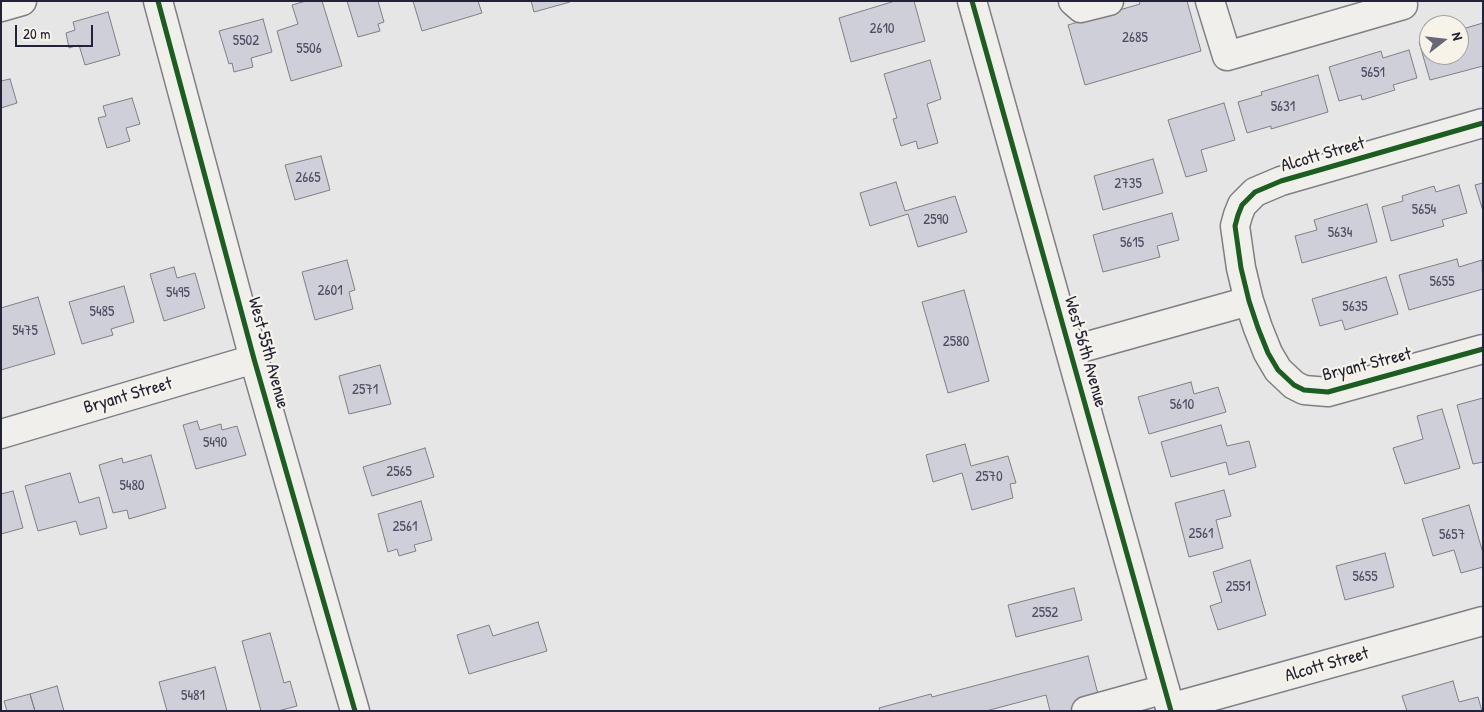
<!DOCTYPE html>
<html>
<head>
<meta charset="utf-8">
<style>
  body { margin:0 }
  #map { position:relative; width:1484px; height:712px; overflow:hidden; background:#e6e6e6; font-family:"Patrick Hand",sans-serif }
  canvas { display:block }
  .frame { position:absolute; inset:0; border:2px solid #22223b; pointer-events:none }
  .north { position:absolute; left:1419px; top:15px; width:50px; height:50px; box-sizing:border-box; background:#f7f3e8; border:1px solid #a29fa3; border-radius:50%; rotate:74deg; font-size:14px; font-weight:700; line-height:20px; text-align:center; color:#22223b }
  .north::after { content:''; display:block; margin:auto; width:18px; height:22px; background:#676777; clip-path:polygon(50% 0,100% 100%,50% 72%,0 100%) }
  .scale { position:absolute; left:15px; top:25px; width:78px; height:22px; box-sizing:border-box; border:2px solid #22223b; border-top:0; padding-left:6px; font-size:15px; line-height:18px; white-space:nowrap; color:#22223b; -webkit-text-stroke:4px #f7f3e8; paint-order:stroke }
</style>
</head>
<body>
<div id="map">
<canvas width="1484" height="712"></canvas>
<div class="frame"></div>
<div class="north">N</div>
<div class="scale">20 m</div>
</div>
<script>
const c = document.querySelector('canvas').getContext('2d');
c.lineJoin = 'round';
function paint(path, color) {
  c.fillStyle = color;
  c.fill(path, 'evenodd');
}
function poly(rows) {
  const path = new Path2D();
  for (const r of rows) {
    path.moveTo(r[0], r[1]);
    for (let i = 2; i < r.length; i += 2) path.lineTo(r[i], r[i + 1]);
  }
  return path;
}
function strokePath(path, color, width, dash) {
  c.strokeStyle = color;
  c.lineWidth = width;
  c.lineCap = dash ? 'butt' : 'round';
  c.setLineDash(dash || []);
  c.stroke(path);
}
function label(font, color, halo, rows, align = 'center') {
  c.font = font + ' "Patrick Hand",sans-serif';
  c.lineWidth = 4.5;
  c.setLineDash([]);
  c.textBaseline = 'middle';
  c.strokeStyle = halo;
  c.fillStyle = color;
  for (const [text, x, y, turn = 0] of rows) {
    c.save();
    c.translate(x, y);
    c.rotate((+turn || 0) * Math.PI / 180);
    c.textAlign = isNaN(turn) ? turn : align;
    if (halo) c.strokeText(text, 0, 0);
    c.fillText(text, 0, 0);
    c.restore();
  }
}
const building = poly([
  [306,1,322,1,342,66,291,81,277,31,298,24,292,5,306,1],
  [347,1,378,1,384,22,378,24,380,31,358,37,347,1],
  [413,1,478,1,482,13,422,31,413,1],
  [531,1,570,1,570,2,534,12,531,1],
  [895,1,914,1,925,41,851,62,839,18,895,1],
  [1139,1,1187,1,1201,51,1085,85,1068,25,1140,4,1139,1],
  [108,12,120,55,85,65,79,45,69,48,66,33,75,30,73,22,108,12],
  [263,19,272,52,251,58,253,67,234,72,232,63,229,64,219,31,263,19],
  [1483,23,1483,66,1430,80,1419,42,1429,39,1429,55,1459,55,1459,30,1483,23],
  [1409,50,1417,78,1393,85,1395,90,1362,100,1361,95,1339,101,1329,67,1381,51,1383,58,1409,50],
  [930,60,941,99,927,104,938,143,918,149,916,141,901,146,893,119,897,118,884,74,930,60],
  [1318,75,1328,112,1271,129,1271,126,1247,133,1238,102,1262,95,1261,92,1318,75],
  [10,79,17,103,1,108,1,81,10,79],
  [132,98,140,124,126,128,130,141,107,148,98,118,106,116,103,106,132,98],
  [1224,103,1235,140,1201,150,1207,171,1186,177,1168,120,1224,103],
  [321,156,330,190,295,200,285,165,321,156],
  [1153,159,1163,193,1103,210,1094,176,1153,159],
  [896,182,905,211,955,196,967,232,918,247,908,214,870,226,860,193,896,182],
  [1483,183,1483,211,1475,185,1483,183],
  [1459,185,1467,213,1442,220,1444,226,1391,241,1382,207,1403,201,1402,196,1434,186,1436,192,1459,185],
  [1367,204,1377,242,1302,263,1295,236,1317,230,1314,220,1367,204],
  [1172,213,1179,240,1157,246,1160,257,1103,272,1093,235,1172,213],
  [1457,259,1459,267,1482,260,1483,289,1409,310,1399,275,1457,259],
  [347,260,355,290,349,292,353,309,315,320,302,272,347,260],
  [174,267,177,278,195,273,205,308,164,321,150,274,174,267],
  [1386,277,1398,314,1345,330,1342,320,1320,326,1312,299,1386,277],
  [124,286,134,322,111,329,113,335,82,344,69,302,124,286],
  [964,290,989,381,948,393,922,302,964,290],
  [38,297,55,354,1,370,1,308,38,297],
  [380,365,391,404,349,414,339,376,380,365],
  [1191,382,1194,394,1218,387,1226,412,1149,434,1138,397,1191,382],
  [1483,398,1483,462,1473,464,1457,405,1483,398],
  [1442,409,1460,468,1405,484,1393,448,1423,439,1417,416,1442,409],
  [197,421,200,430,221,424,222,430,237,426,246,455,196,469,183,425,197,421],
  [1221,425,1227,446,1249,441,1256,467,1229,475,1226,462,1171,477,1161,442,1221,425],
  [965,444,971,466,1008,456,1016,483,1010,484,1013,498,972,510,962,473,933,482,926,455,965,444],
  [425,448,434,477,372,496,363,467,425,448],
  [151,455,166,508,129,519,127,510,113,513,99,465,122,458,123,463,151,455],
  [70,473,79,503,99,497,107,528,80,535,76,521,38,531,25,486,70,473],
  [1224,490,1231,516,1216,520,1223,548,1189,557,1175,503,1224,490],
  [13,491,23,528,1,534,1,494,13,491],
  [421,501,432,540,414,545,416,551,399,556,397,549,388,552,378,514,421,501],
  [1469,505,1483,553,1483,567,1461,573,1454,550,1433,556,1422,519,1469,505],
  [1385,553,1394,587,1345,600,1336,566,1385,553],
  [1250,560,1266,615,1218,630,1210,606,1222,602,1213,572,1250,560],
  [1074,588,1082,620,1016,637,1008,605,1074,588],
  [538,622,547,651,469,674,457,635,489,625,493,636,538,622],
  [270,633,284,683,290,681,297,706,278,711,261,711,242,641,270,633],
  [1088,656,1098,694,1087,706,1071,711,1050,711,1046,695,986,711,880,711,879,708,931,694,932,697,1088,656],
  [215,667,227,711,167,711,159,682,215,667],
  [1453,681,1459,702,1478,697,1482,711,1407,711,1402,696,1453,681],
  [57,686,64,711,35,711,30,694,57,686],
  [30,694,35,711,7,711,4,701,30,694]
]);
paint(building, '#cecfd8');
strokePath(building, '#7f7f84', 1);
const minor = poly([
  [158,1,254,359,355,711],
  [972,1,1171,711],
  [1073,1,1081,8,1109,1],
  [1210,1,1227,56,1403,5,1402,1],
  [1,7,22,1],
  [1483,123,1281,181,1255,192,1242,205,1238,215,1235,226,1241,268,1249,301,1258,328,1268,353,1278,370,1294,385,1304,390,1328,392,1483,349],
  [1070,351,1249,301],
  [1,434,254,359],
  [1170,708,1483,621],
  [1086,711,1165,689]
]);
strokePath(minor, '#7f7f84', 31);
strokePath(minor, '#f0efec', 28);
strokePath(poly([
  [158,1,254,359,355,711],
  [972,1,1171,711],
  [1483,123,1281,181,1255,192,1242,205,1238,215,1235,226,1241,268,1249,301,1258,328,1268,353,1278,370,1294,385,1304,390,1328,392,1483,349]
]), '#1b5e20', 5);
label('15px', '#4d4d62', null, [
  ["2610",882,29],
  ["2685",1135,38],
  ["5502",246,41],
  ["5506",309,49],
  ["5651",1373,73],
  ["5631",1283,107],
  ["2665",308,178],
  ["2735",1128,184],
  ["5654",1424,210],
  ["2590",936,220],
  ["5634",1340,233],
  ["5615",1132,243],
  ["5655",1442,282],
  ["2601",330,291],
  ["5495",178,293],
  ["5635",1355,307],
  ["5485",102,312],
  ["5475",25,331],
  ["2580",956,342],
  ["2571",365,390],
  ["5610",1182,405],
  ["5490",215,443],
  ["2565",399,472],
  ["2570",989,477],
  ["5480",132,486],
  ["2561",405,527],
  ["2561",1201,534],
  ["5657",1452,535],
  ["5655",1365,577],
  ["2551",1238,587],
  ["2552",1045,613],
  ["5481",193,696]
]);
label('18px', '#22223b', '#f7f3e8', [
  ["Alcott Street",1323,155,-16],
  ["West 56th Avenue",1085,352,74],
  ["West 55th Avenue",268,353,75],
  ["Bryant Street",1367,365,-14],
  ["Bryant Street",128,396,-16],
  ["Alcott Street",1327,665,-16]
]);
</script>
</body>
</html>
